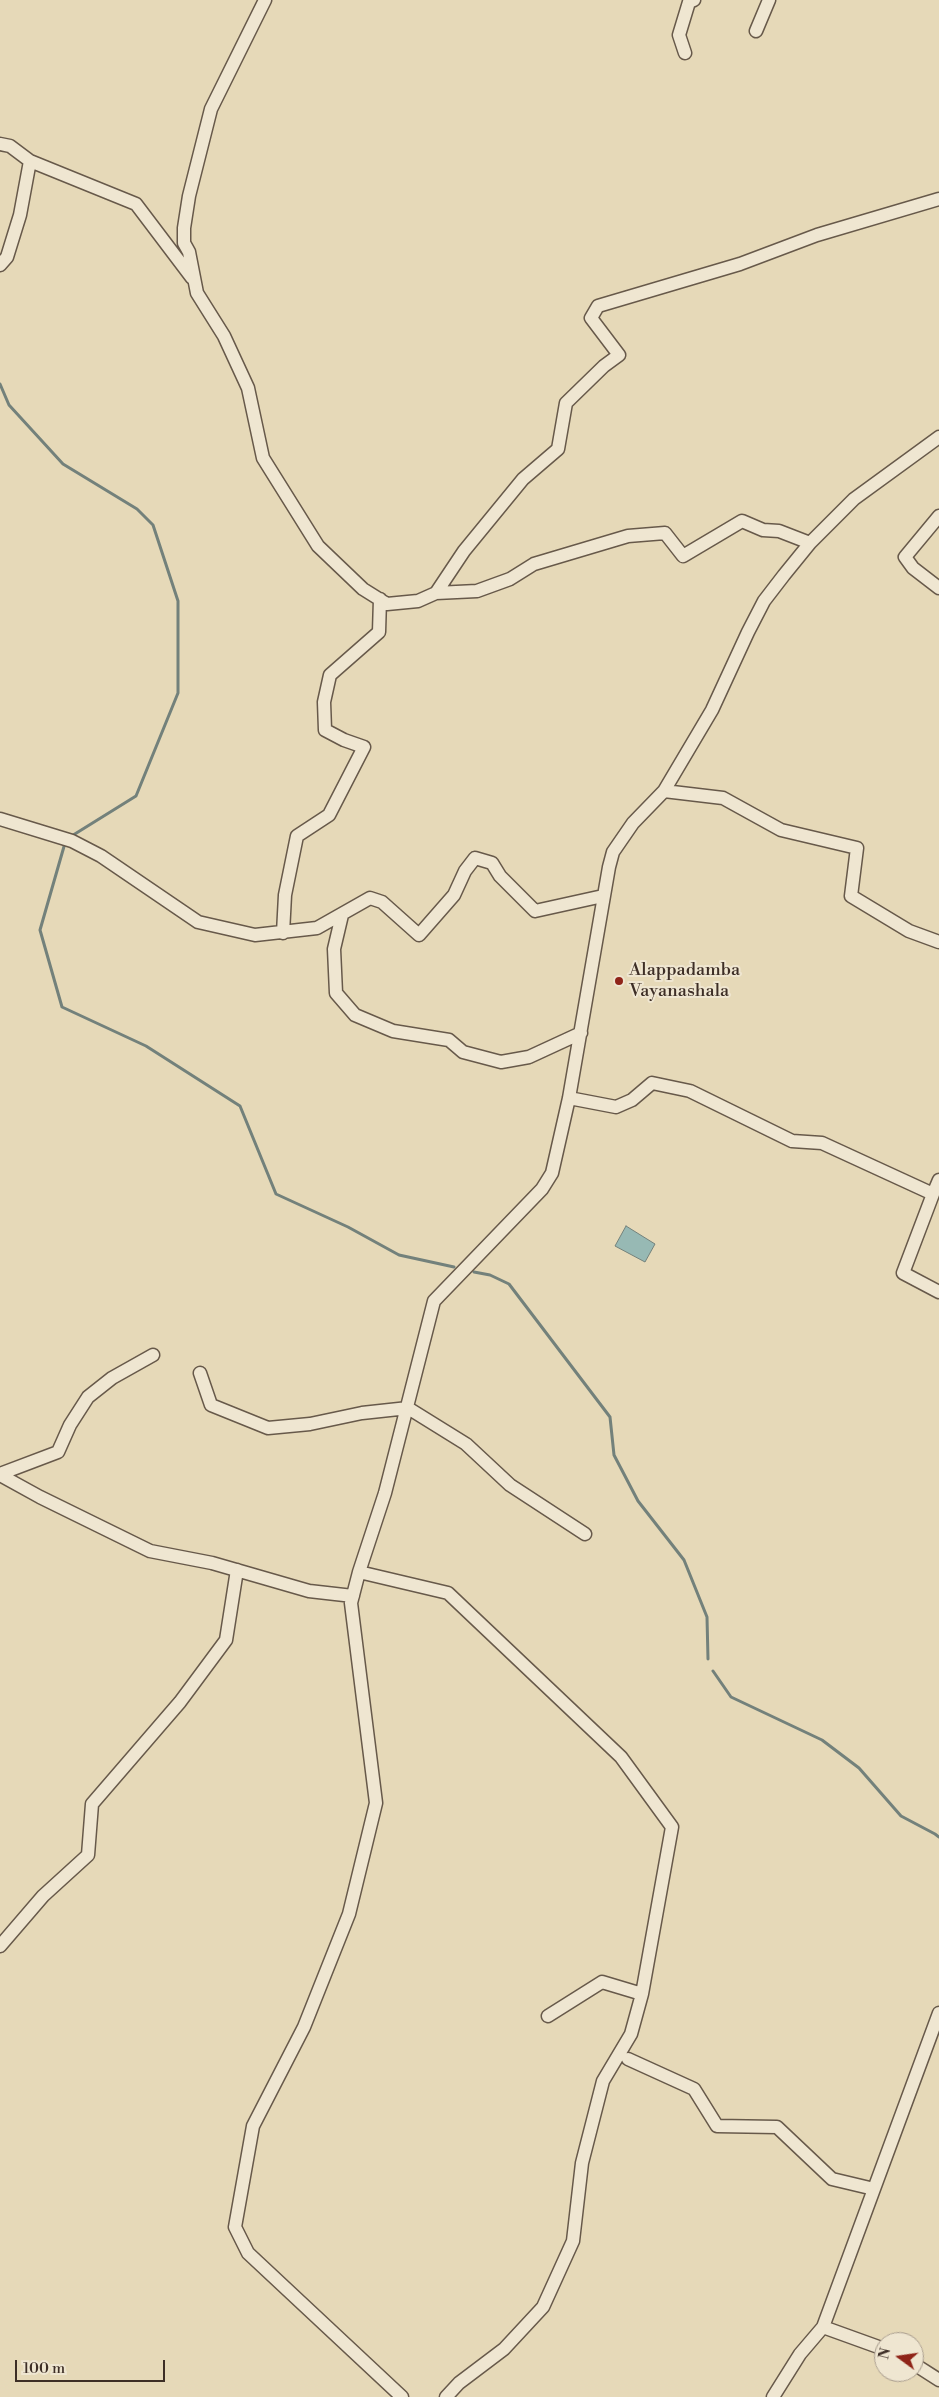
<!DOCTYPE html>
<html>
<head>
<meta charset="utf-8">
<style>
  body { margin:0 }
  #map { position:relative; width:939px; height:2397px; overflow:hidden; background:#e6d9b8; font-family:"Libre Bodoni",serif }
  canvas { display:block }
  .north { position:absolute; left:874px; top:2332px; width:50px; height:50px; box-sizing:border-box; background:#efe6d1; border:1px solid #a89c8d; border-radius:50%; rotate:284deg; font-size:14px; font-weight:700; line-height:20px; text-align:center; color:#3d2e26 }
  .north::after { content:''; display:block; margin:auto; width:18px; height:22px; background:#8f2418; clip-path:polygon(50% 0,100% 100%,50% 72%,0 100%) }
  .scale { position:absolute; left:15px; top:2360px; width:150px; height:22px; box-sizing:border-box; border:2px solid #3d2e26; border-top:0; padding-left:6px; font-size:15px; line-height:18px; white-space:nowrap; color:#3d2e26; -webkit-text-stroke:4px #efe6d1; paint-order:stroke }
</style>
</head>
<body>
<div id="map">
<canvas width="939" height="2397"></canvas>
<div class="north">N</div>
<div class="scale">100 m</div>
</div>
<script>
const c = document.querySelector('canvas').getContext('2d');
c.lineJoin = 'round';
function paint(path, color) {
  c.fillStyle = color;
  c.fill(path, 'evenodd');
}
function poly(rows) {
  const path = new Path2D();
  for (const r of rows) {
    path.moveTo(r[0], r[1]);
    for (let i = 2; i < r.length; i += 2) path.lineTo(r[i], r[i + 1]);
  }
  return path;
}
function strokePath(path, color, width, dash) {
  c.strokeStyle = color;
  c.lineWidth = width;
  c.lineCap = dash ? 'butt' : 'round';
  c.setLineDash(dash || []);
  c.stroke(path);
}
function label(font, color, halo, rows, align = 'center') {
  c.font = font + ' "Libre Bodoni",serif';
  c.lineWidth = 4;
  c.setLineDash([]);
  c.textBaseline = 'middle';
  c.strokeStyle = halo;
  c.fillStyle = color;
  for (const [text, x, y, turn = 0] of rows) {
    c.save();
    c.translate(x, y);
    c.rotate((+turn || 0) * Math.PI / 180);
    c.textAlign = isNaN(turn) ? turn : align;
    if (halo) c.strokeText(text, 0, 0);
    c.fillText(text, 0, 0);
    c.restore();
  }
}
const water = poly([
  [626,1226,655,1244,645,1262,615,1246,626,1226]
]);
paint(water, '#97b9b4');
strokePath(water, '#73817b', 1);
strokePath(poly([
  [0,384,9,405,63,464,137,509,153,525,178,601,178,693,136,796,70,837],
  [65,843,40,930,62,1007,146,1046,240,1106,276,1194,348,1227,399,1255,454,1267],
  [474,1272,490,1275,509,1284,610,1417,614,1455,638,1501,684,1560,707,1617,708,1659],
  [713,1671,731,1697,822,1740,859,1768,901,1816,935,1834,939,1837]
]), '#73817b', 3);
const minor = poly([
  [265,0,211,109,189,196,184,228,184,243,189,252,197,293,224,336,248,388,263,458,318,546,363,589,387,604,418,601,436,593,477,591,510,579,534,564,628,536,665,533,683,556,742,521,763,530,779,531,810,543],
  [756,31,769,0],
  [685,53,679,35,689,2,694,0],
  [0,144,10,146,30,161,20,215,7,257,0,265],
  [30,161,136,204,192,278],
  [939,516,905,557,913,568,939,588],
  [436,593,464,551,523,479,558,449,566,403,604,366,619,355,591,318,598,306,740,264,817,235,939,199],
  [664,791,723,798,781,830,857,848,851,896,909,931,939,942],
  [0,819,72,841,101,856,198,922,255,935,317,928,370,898,382,902,419,935,454,895,465,871,475,858,492,863,500,876,535,911,603,896],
  [342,915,334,949,336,993,355,1015,393,1031,449,1040,463,1052,501,1062,529,1057,581,1033],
  [283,933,285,895,297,836,329,815,364,747,344,740,325,730,324,702,330,675,379,632,380,599],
  [569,1098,616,1107,632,1100,652,1083,690,1091,792,1141,822,1143,933,1194,903,1273,939,1292],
  [933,1194,939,1180],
  [200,1373,211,1405,268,1428,310,1424,362,1413,408,1408,466,1444,510,1485,585,1534],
  [0,1474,58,1452,70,1425,88,1397,112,1378,153,1355],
  [0,1475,40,1497,150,1551,212,1563,309,1591,353,1596],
  [359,1572,448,1593,621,1757,672,1827,642,1994],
  [0,1946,43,1896,88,1855,92,1804,180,1702,226,1640,237,1570],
  [628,2059,694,2089,717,2126,777,2127,832,2179,874,2189],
  [823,2327,884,2349],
  [914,2364,939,2380],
  [402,2397,248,2253,235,2227,253,2126,304,2027,349,1914,376,1803,351,1603,359,1572,385,1493,434,1301,542,1189,552,1173,569,1098,609,867,613,852,633,823,664,791,712,710,748,632,764,601,784,575,810,543,854,499,939,437],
  [446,2397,459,2383,504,2349,543,2307,573,2241,582,2163,603,2081,631,2034,642,1994,602,1982,548,2016],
  [773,2397,800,2354,823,2327,939,2013]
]);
strokePath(minor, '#67594a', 15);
strokePath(minor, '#efe6d1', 12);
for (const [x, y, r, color] of [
  [619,981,5,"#8f2418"]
]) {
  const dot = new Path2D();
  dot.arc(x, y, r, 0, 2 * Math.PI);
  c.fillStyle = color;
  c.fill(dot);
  strokePath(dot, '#efe6d1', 2);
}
label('18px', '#3d2e26', '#efe6d1', [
  ["Alappadamba",629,971],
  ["Vayanashala",629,992]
], 'left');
</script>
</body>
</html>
